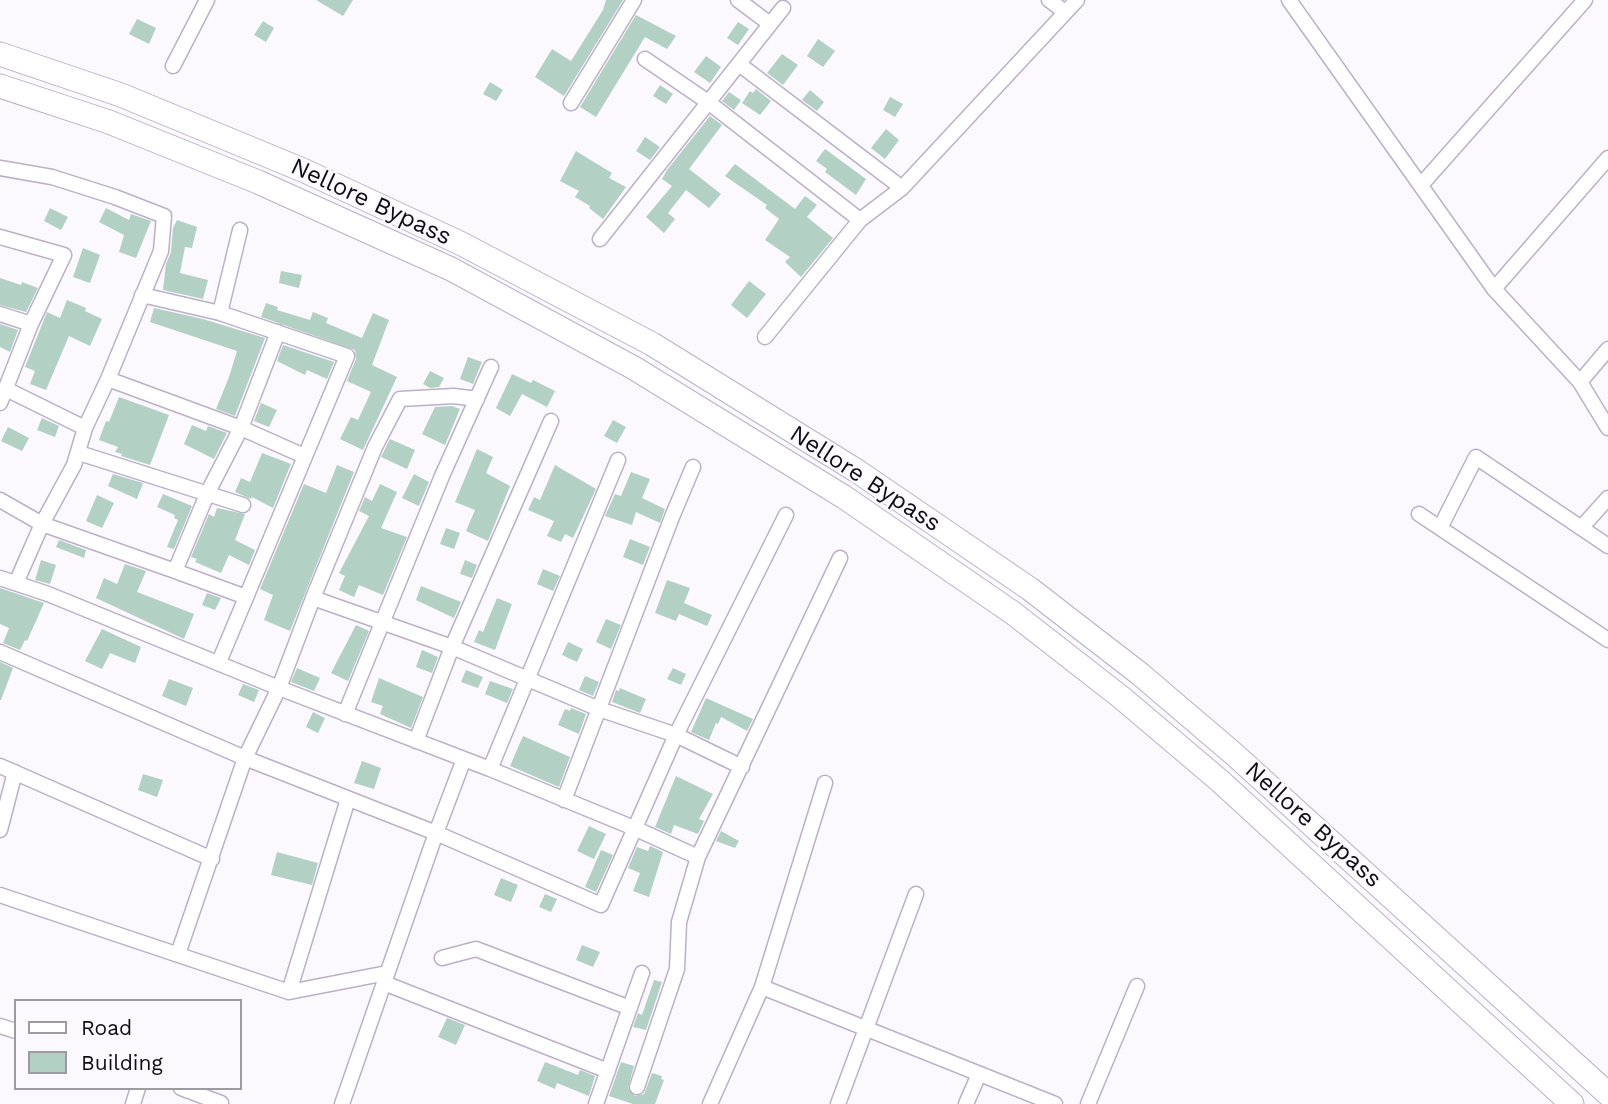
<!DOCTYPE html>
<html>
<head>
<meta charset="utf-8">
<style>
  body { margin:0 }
  #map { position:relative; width:1608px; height:1104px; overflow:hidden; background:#fbf8fe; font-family:"Work Sans",sans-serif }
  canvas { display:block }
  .legend { position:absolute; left:14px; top:999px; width:228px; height:91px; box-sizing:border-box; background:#fbf8fe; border:2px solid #9d9aa0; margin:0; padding:9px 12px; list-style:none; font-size:21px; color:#100c14 }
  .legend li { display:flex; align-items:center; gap:14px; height:35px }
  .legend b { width:35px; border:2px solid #9d9aa0 }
</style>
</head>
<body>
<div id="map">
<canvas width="1608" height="1104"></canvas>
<ul class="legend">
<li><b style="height:9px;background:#fff"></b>Road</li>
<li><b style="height:19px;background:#b3d0c4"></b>Building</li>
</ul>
</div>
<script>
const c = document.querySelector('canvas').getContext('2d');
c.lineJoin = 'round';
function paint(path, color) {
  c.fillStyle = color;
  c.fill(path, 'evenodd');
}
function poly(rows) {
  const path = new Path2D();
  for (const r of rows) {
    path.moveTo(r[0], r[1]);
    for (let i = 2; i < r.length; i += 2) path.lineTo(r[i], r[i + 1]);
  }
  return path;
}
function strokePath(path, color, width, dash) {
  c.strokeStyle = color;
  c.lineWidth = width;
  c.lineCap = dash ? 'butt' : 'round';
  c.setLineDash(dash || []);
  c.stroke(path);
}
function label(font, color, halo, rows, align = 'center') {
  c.font = font + ' "Work Sans",sans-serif';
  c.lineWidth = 5;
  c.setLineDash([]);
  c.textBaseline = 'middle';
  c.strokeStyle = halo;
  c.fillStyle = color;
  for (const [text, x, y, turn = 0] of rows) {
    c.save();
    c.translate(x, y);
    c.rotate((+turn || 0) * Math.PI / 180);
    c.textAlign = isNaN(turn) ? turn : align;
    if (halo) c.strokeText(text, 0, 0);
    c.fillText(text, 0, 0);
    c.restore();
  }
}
paint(poly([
  [316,0,353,0,343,16],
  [606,0,623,0,564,96,535,77,552,49,571,61,603,10],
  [636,15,676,36,667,49,645,37,596,117,580,107],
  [137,19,156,28,149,44,129,34],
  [263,21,274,28,266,42,254,35],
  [738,22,749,29,738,45,727,38],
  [818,39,835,51,823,67,807,56],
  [782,54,798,65,783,85,767,73],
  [706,56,721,67,710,83,694,72],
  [490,82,503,90,496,101,483,94],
  [660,85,673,94,666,104,653,96],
  [756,89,771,101,760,115,742,103,750,91,753,93],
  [810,90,824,102,817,111,802,100],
  [729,92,741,100,734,110,722,101],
  [890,97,903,104,895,117,883,110],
  [710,116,722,125,689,169,721,194,709,208,686,190,668,213,675,219,664,233,646,217,672,186,662,179,667,170],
  [886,129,899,140,885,159,871,148],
  [645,137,660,147,650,160,636,151],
  [825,149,866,179,856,195,825,172,827,169,816,161],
  [576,151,612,173,609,178,626,187,603,219,589,208,590,206,575,197,579,191,560,181],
  [735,164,795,209,805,196,817,205,807,217,833,238,801,277,785,262,790,257,765,240,779,219,765,208,767,205,725,176],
  [50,208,68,217,61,230,44,221],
  [106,208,129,220,131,214,151,221,136,258,119,252,124,235,99,222],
  [177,220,197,227,192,248,185,247,180,273,208,280,203,299,163,290,166,264,171,252,173,228],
  [83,248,100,255,90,283,73,277],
  [281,271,302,275,299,288,279,283],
  [0,278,21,285,22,282,38,288,26,312,0,305],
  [749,281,766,294,747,318,731,305],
  [67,300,86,308,85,311,102,319,90,346,69,336,46,390,30,384,35,371,25,367,47,312,60,318],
  [266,303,278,307,277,310,310,320,313,312,328,318,326,323,362,338,373,313,389,320,372,365,397,377,363,450,340,439,351,417,358,420,371,392,347,381,356,359,355,350,261,317],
  [154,308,203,319,265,338,235,416,216,409,229,377,237,351,150,322],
  [0,324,18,330,10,352,0,347],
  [283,345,334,362,327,379,307,370,305,375,277,361],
  [468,357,482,362,473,384,460,379],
  [430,371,444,378,439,387,430,388,423,384],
  [512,374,531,383,533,380,555,391,547,407,522,394,510,416,496,408],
  [119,397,169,415,150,465,121,456,122,454,115,452,118,447,99,440,106,421,109,422],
  [261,403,277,410,269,427,254,421],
  [452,406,460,409,445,445,422,434,435,407],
  [42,418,59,426,55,437,37,430],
  [613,420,626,427,617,443,604,436],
  [192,425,206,431,208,426,227,433,214,459,184,444],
  [8,427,29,438,22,451,1,441],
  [390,439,415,450,407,469,381,457],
  [477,449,493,457,486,473,510,486,488,541,466,531,475,510,455,502],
  [262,453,291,464,273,508,252,497,251,499,235,492,241,478,250,482],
  [337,465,354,472,290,631,264,620,273,595,260,589,304,484,326,493],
  [555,465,596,489,573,538,565,534,561,542,547,536,554,521,528,510,534,497,540,500],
  [631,472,650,479,642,498,665,509,660,523,636,512,632,525,605,516,615,494,621,496],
  [113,474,143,483,137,499,108,486],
  [414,474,429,482,419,506,402,498],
  [380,484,397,492,381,528,407,537,383,595,359,585,354,597,339,590,345,576,339,573,369,516,359,511,365,497,372,501],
  [163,494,192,506,174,549,167,547,178,520,174,518,175,515,157,507],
  [97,495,114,503,102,528,86,521],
  [217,508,245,514,235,540,255,550,249,565,229,555,221,573,195,562,197,559,191,557,209,514,214,517],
  [446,528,460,533,454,549,440,544],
  [630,539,650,547,643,565,623,557],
  [59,540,86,550,84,558,56,547],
  [41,560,56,565,50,584,35,580],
  [465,560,477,565,472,578,460,574],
  [125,564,146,571,137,592,194,614,184,639,96,598,104,578,117,584],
  [543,569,560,576,553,591,537,584],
  [667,580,690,588,684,603,712,615,707,626,679,614,676,621,655,613],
  [421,586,461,602,454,618,416,600],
  [0,588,44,603,27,641,25,640,20,650,3,643,9,628,0,624],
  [207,593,221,598,215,610,202,605],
  [497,598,512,604,495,650,474,642,479,630,483,632],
  [606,619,621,625,611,649,596,642],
  [356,625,369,631,348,681,331,673],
  [102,629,141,647,135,663,110,653,102,669,85,661],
  [568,642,583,649,577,662,562,655],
  [422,650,438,657,432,673,416,667],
  [0,662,13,668,1,700,0,700],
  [297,668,320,678,314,691,291,682],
  [673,668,686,674,681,685,667,679],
  [466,670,483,677,478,688,461,682],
  [585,676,599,682,593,696,579,690],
  [379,678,423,697,411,728,380,714,383,706,371,702],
  [169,679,193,688,186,706,162,696],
  [490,681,513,689,507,703,485,694],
  [243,684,259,690,254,702,238,695],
  [620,688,646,699,640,713,612,702,616,690,619,691],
  [706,698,753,719,747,731,721,717,718,724,716,723,709,740,691,732],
  [571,708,586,714,579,734,558,725,565,709,570,711],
  [313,712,325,718,318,733,306,727],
  [523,736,570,757,559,787,510,766],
  [362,761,381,768,374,789,354,783],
  [143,774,163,780,157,797,138,790],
  [676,776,713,794,699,819,704,821,698,834,674,825,671,834,655,827],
  [589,826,606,834,594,859,577,851],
  [721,831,739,841,735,848,716,841],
  [650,846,663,852,649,897,633,891,640,873,628,868,637,847,648,851],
  [601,850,613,855,596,892,585,887],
  [277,852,318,863,312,885,271,875],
  [501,878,518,885,511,902,494,895],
  [545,894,557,899,551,912,539,907],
  [582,945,600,952,593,967,576,960],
  [654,980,662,982,646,1030,633,1027,638,1013,642,1015],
  [447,1018,465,1025,456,1045,438,1037],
  [545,1062,578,1075,580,1070,595,1076,589,1096,557,1083,555,1089,537,1081],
  [621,1062,634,1066,628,1088,635,1096,644,1094,652,1073,662,1076,661,1079,664,1080,655,1104,633,1104,609,1096]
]), '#b3d0c4');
const minor = poly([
  [738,0,770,24],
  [1049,0,1065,12],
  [1289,0,1494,289,1580,382,1608,428],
  [645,59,708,102,860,220],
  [739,64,902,188],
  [173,66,207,0],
  [571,103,634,0],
  [0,168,52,177,115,197,164,216,161,251,108,379,85,428,74,465,42,524,16,583],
  [1421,185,1585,0],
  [0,237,64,255,31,324,0,403],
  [600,239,783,8],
  [1494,289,1608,158],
  [142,295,220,313,347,356,219,662],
  [220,313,240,230],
  [0,314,31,324],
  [765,337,860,220,902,188,1077,0],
  [108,379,241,428,304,456],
  [1580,382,1608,349],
  [6,389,85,428],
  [79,453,243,505],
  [0,500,42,524,175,571],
  [1419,514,1608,640],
  [1440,528,1476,457,1608,546],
  [1581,528,1608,498],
  [0,578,48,594,279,688,490,769,634,828,698,857],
  [246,597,175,571,208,492,241,428,278,332],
  [313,598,452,647,599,709,676,735,742,767],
  [0,652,245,758,436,833,342,1104],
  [345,714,442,476,491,367],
  [416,741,452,647,551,421],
  [464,759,436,833,601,905,676,735,786,515],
  [0,766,212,859],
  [490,769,618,460],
  [564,800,672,517,693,467],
  [0,830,15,772],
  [0,895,289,992,387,973],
  [178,954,245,758,279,688,313,598,375,447,400,399,454,396,477,399],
  [442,958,476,949,630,1008],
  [384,983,608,1071],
  [762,987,1055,1104],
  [289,992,348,799],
  [0,1026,16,1031],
  [637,1087,677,969,679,922,698,857,840,558],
  [181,1088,221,1103],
  [133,1104,138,1088],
  [596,1104,642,973],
  [710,1104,762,987,825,783],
  [838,1104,916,894],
  [966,1104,979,1074],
  [1088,1104,1137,986]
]);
const trunk = poly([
  [0,54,121,95,305,171,460,243,652,344,857,471,1030,589,1140,674,1235,755,1608,1094],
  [0,86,109,122,258,182,451,269,634,368,844,497,1013,613,1122,698,1220,781,1572,1104]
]);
strokePath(minor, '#bbb0c8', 17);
strokePath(trunk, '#bbb0c8', 25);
strokePath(minor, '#fff', 14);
strokePath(trunk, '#fff', 23);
label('24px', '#100c14', '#fbf8fe', [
  ["Nellore Bypass",371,202,25],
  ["Nellore Bypass",865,479,33],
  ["Nellore Bypass",1313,825,42]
]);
</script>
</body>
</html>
